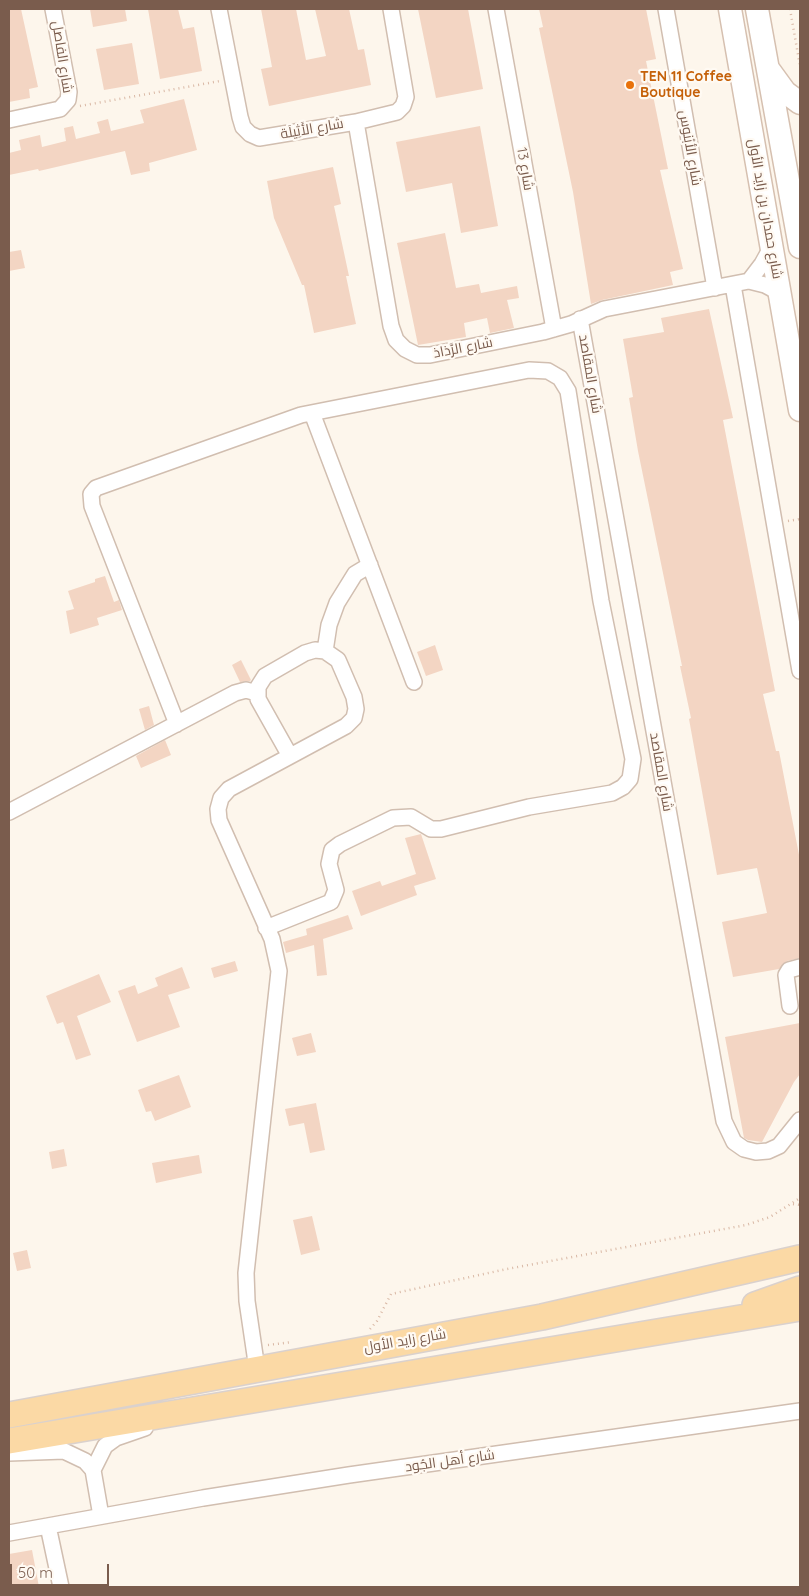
<!DOCTYPE html>
<html>
<head>
<meta charset="utf-8">
<style>
  body { margin:0 }
  #map { position:relative; width:809px; height:1596px; overflow:hidden; background:#fdf6ec; font-family:Quicksand,sans-serif }
  canvas { display:block }
  .frame { position:absolute; inset:0; border:10px solid #7a5c4d; pointer-events:none }
  .scale { position:absolute; left:10px; top:1564px; width:99px; height:22px; box-sizing:border-box; border:2px solid #7a5c4d; border-top:0; padding-left:6px; font-size:15px; line-height:18px; white-space:nowrap; color:#7a5c4d; -webkit-text-stroke:4px #fffaf3; paint-order:stroke }
</style>
</head>
<body>
<div id="map">
<canvas width="809" height="1596"></canvas>
<div class="frame"></div>
<div class="scale">50 m</div>
</div>
<script>
const c = document.querySelector('canvas').getContext('2d');
c.lineJoin = 'round';
function paint(path, color) {
  c.fillStyle = color;
  c.fill(path, 'evenodd');
}
function poly(rows) {
  const path = new Path2D();
  for (const r of rows) {
    path.moveTo(r[0], r[1]);
    for (let i = 2; i < r.length; i += 2) path.lineTo(r[i], r[i + 1]);
  }
  return path;
}
function strokePath(path, color, width, dash) {
  c.strokeStyle = color;
  c.lineWidth = width;
  c.lineCap = dash ? 'butt' : 'round';
  c.setLineDash(dash || []);
  c.stroke(path);
}
function label(font, color, halo, rows, align = 'center') {
  c.font = font + ' Quicksand,Cairo,sans-serif';
  c.lineWidth = 4.5;
  c.setLineDash([]);
  c.textBaseline = 'middle';
  c.strokeStyle = halo;
  c.fillStyle = color;
  for (const [text, x, y, turn = 0] of rows) {
    c.save();
    c.translate(x, y);
    c.rotate((+turn || 0) * Math.PI / 180);
    c.textAlign = isNaN(turn) ? turn : align;
    if (halo) c.strokeText(text, 0, 0);
    c.fillText(text, 0, 0);
    c.restore();
  }
}
paint(poly([
  [9,9,21,9,38,87,29,89,30,98,9,102],
  [90,9,125,9,127,21,93,27],
  [148,9,178,9,183,29,194,27,202,71,160,79],
  [261,9,296,9,306,60,326,56,315,9,349,9,358,50,364,49,371,85,269,106,261,69,272,67],
  [418,9,468,9,483,89,436,98],
  [539,9,646,9,656,59,646,61,668,169,660,170,683,269,670,272,673,285,602,300,591,304,573,192,539,28,543,27],
  [132,43,139,84,104,90,96,49],
  [184,99,197,150,149,163,150,171,131,175,125,151,39,171,38,169,9,175,9,153,21,150,19,140,40,135,42,147,66,141,64,128,73,126,76,139,100,133,97,122,108,119,111,131,144,123,140,110],
  [480,126,498,226,461,233,452,183,406,192,396,142],
  [333,167,341,204,334,206,349,276,346,276,356,324,314,333,304,285,302,285,274,218,267,181],
  [445,233,456,288,479,284,481,293,517,286,519,298,507,300,514,328,490,333,487,318,464,323,466,337,418,345,397,243],
  [21,250,25,268,9,271,9,252],
  [709,309,733,418,723,420,775,691,763,694,776,751,779,751,800,860,800,958,787,961,779,969,733,977,722,922,767,913,757,868,717,875,689,719,691,718,680,666,682,666,638,451,629,398,633,397,623,339,664,332,661,318],
  [105,576,114,602,119,600,122,610,97,618,99,625,70,634,66,611,74,609,68,591,95,582,95,579],
  [435,645,443,670,426,676,417,652],
  [241,660,251,680,250,681,240,682,232,665],
  [149,706,154,725,145,730,139,709],
  [165,740,171,755,141,768,136,756],
  [421,834,436,879,414,886,417,895,361,916,352,891,380,881,382,886,416,874,405,838],
  [348,915,353,929,323,939,327,975,317,976,314,945,286,953,283,942,307,935,306,929],
  [235,961,238,971,214,978,211,968],
  [182,967,190,988,168,995,180,1027,137,1042,118,991,135,985,138,994,158,986,155,978],
  [99,974,111,1002,77,1016,91,1055,76,1060,63,1022,57,1024,46,996],
  [800,1023,800,1074,794,1082,762,1142,748,1140,744,1138,725,1037],
  [311,1033,316,1052,297,1056,292,1038],
  [179,1075,191,1107,155,1121,151,1111,146,1112,138,1090],
  [316,1103,325,1150,310,1153,304,1123,289,1126,285,1109],
  [64,1149,67,1166,52,1169,49,1152],
  [199,1155,202,1173,156,1183,152,1163],
  [312,1216,320,1250,301,1255,293,1220],
  [27,1250,31,1268,17,1271,13,1253],
  [32,1550,39,1587,9,1587,9,1554]
]), '#f3d5c3');
const street = poly([
  [219,9,240,117,243,127,250,134,259,138,356,122,397,112,403,106,406,97,391,9],
  [496,9,554,329],
  [666,9,715,288],
  [9,120,60,109,68,100,69,92,53,9],
  [356,122,391,326,396,340,405,349,417,355,430,355,543,332,571,324,604,309,749,281,765,285,780,293],
  [749,281,762,264,772,246],
  [733,285,800,671],
  [580,319,724,1121,734,1142,744,1149,756,1152,768,1151,779,1146,800,1120],
  [312,413,414,682],
  [325,651,329,625,337,603,355,574,370,565],
  [177,724,92,506,91,494,96,488,301,415,529,370,548,371,560,378,568,391,601,601,633,759,630,779,623,787,612,793,529,807,441,829,431,829,411,817,393,818,340,844,332,850,329,864,336,890,331,902,266,928],
  [9,812,235,693,246,690,257,693],
  [790,1006,786,975,789,970,800,967],
  [257,1369,247,1301,246,1273,279,971,272,939,219,820,218,809,221,798,229,789,346,726,354,718,356,709,354,697,338,660,325,651,315,650,305,653,265,676,258,687,258,699,290,756],
  [9,1453,64,1451,85,1461,93,1470,101,1516],
  [93,1470,105,1446,116,1438,145,1428],
  [48,1526,61,1587],
  [9,1533,203,1498,349,1475,800,1411]
]);
const secondary = poly([
  [730,9,800,410],
  [757,9,800,247],
  [769,70,785,92,800,103]
]);
const primary = poly([
  [755,1305,800,1289],
  [9,1415,542,1317,800,1258],
  [9,1441,800,1308]
]);
strokePath(street, '#d1beb0', 18);
strokePath(secondary, '#d6c0b0', 25);
strokePath(primary, '#dad1cd', 28);
strokePath(poly([
  [790,9,800,66],
  [80,106,220,81],
  [788,521,800,519],
  [793,1204,800,1205],
  [370,1329,377,1321,391,1294,507,1269,746,1225,770,1217,800,1198],
  [268,1345,292,1342]
]), '#d9b8a5', 2.5, [1, 4]);
strokePath(street, '#fff', 15);
strokePath(secondary, '#fff', 22);
strokePath(primary, '#fbd9a5', 25);
for (const [x, y, r, color] of [
  [630,85,5,"#e8710a"]
]) {
  const dot = new Path2D();
  dot.arc(x, y, r, 0, 2 * Math.PI);
  c.fillStyle = color;
  c.fill(dot);
  strokePath(dot, '#fffaf3', 2);
}
label('14px', '#7a5c4d', '#fffaf3', [
  ["شارع الفاصل",62,57,81],
  ["شارع الأَثِيلَة",312,129,-10],
  ["شارع الأبْنوس",690,148,80],
  ["شارع 13",525,169,80],
  ["شارع حمدان بن زايد الأول",765,209,80],
  ["شارع الرَّذاذ",463,348,-11],
  ["شارع المقاصد",590,374,80],
  ["شارع المقاصد",661,772,80],
  ["شارع زايد الأول",405,1341,-10],
  ["شارع أهل الجُود",450,1461,-8]
]);
label('bold 14px', '#c56008', '#fffaf3', [
  ["TEN 11 Coffee",640,77],
  ["Boutique",640,93]
], 'left');
</script>
</body>
</html>
